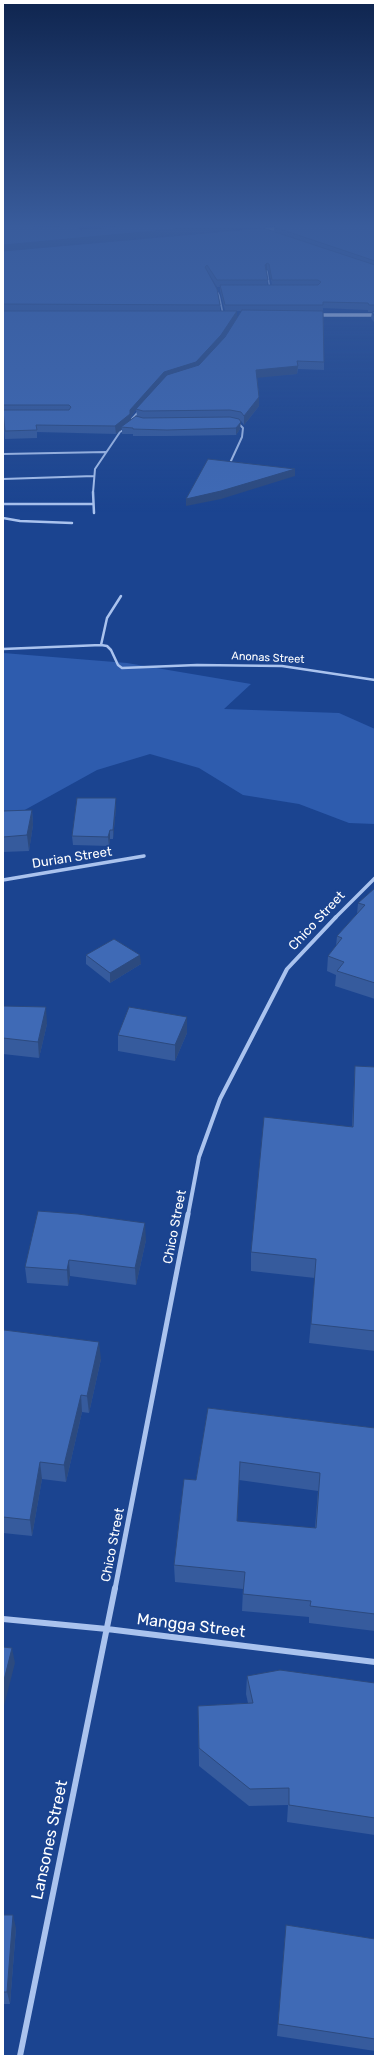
<!DOCTYPE html>
<html>
<head>
<meta charset="utf-8">
<style>
  body { margin:0 }
  #map { position:relative; width:378px; height:2059px; overflow:hidden; background:#1b4490; font-family:Rubik,sans-serif }
  canvas { display:block }
  .frame { position:absolute; inset:0; border:4px solid #fff; pointer-events:none }
</style>
</head>
<body>
<div id="map">
<canvas width="378" height="2059"></canvas>
<div class="frame"></div>
</div>
<script>
const c = document.querySelector('canvas').getContext('2d');
c.lineJoin = 'round';
function paint(path, color) {
  c.fillStyle = color;
  c.fill(path, 'evenodd');
}
function poly(rows) {
  const path = new Path2D();
  for (const r of rows) {
    path.moveTo(r[0], r[1]);
    for (let i = 2; i < r.length; i += 2) path.lineTo(r[i], r[i + 1]);
  }
  return path;
}
function strokePath(path, color, width, dash) {
  c.strokeStyle = color;
  c.lineWidth = width;
  c.lineCap = dash ? 'butt' : 'round';
  c.setLineDash(dash || []);
  c.stroke(path);
}
function label(font, color, halo, rows, align = 'center') {
  c.font = font + ' Rubik,sans-serif';
  c.lineWidth = 4;
  c.setLineDash([]);
  c.textBaseline = 'middle';
  c.strokeStyle = halo;
  c.fillStyle = color;
  for (const [text, x, y, turn = 0] of rows) {
    c.save();
    c.translate(x, y);
    c.rotate((+turn || 0) * Math.PI / 180);
    c.textAlign = isNaN(turn) ? turn : align;
    if (halo) c.strokeText(text, 0, 0);
    c.fillText(text, 0, 0);
    c.restore();
  }
}
paint(poly([
  [3,653,127,663,251,684,224,709,339,713,375,729,375,824,349,823,299,804,243,795,199,768,150,754,97,770,3,822]
]), '#2e5cae');
strokePath(poly([
  [267,271,270,289],
  [207,273,219,295,223,314]
]), '#aac3ee', 1.5);
strokePath(poly([
  [136,421,132,419,140,410],
  [3,454,106,452],
  [230,463,242,437,243,428,237,422],
  [3,479,94,476],
  [93,493,95,469,120,432,125,429]
]), '#aac3ee', 2);
strokePath(poly([
  [93,492,94,513],
  [3,504,93,504],
  [3,518,20,521,72,523],
  [101,645,107,618,121,596],
  [3,649,101,645,107,646,111,650,118,665,122,668,197,665,282,666,375,680]
]), '#aac3ee', 2.5);
strokePath(poly([
  [3,880,144,856],
  [335,918,375,878]
]), '#aac3ee', 3.5);
strokePath(poly([
  [188,1215,199,1157,220,1099,287,969,336,917]
]), '#aac3ee', 4);
strokePath(poly([
  [115,1589,188,1214]
]), '#aac3ee', 5);
strokePath(poly([
  [3,1619,107,1629,375,1662],
  [20,2056,115,1588]
]), '#aac3ee', 6);
strokePath(poly([
  [259,230,285,228],
  [314,315,375,315]
]), '#d7e3fa', 3.5);
paint(poly([
  [375,224,375,324,371,318,372,312,368,312,368,310,323,308,324,362,324,370,298,369,297,374,257,377,259,397,259,406,244,425,241,421,240,421,240,429,236,435,167,436,133,436,133,434,122,434,122,429,116,434,37,432,37,438,5,439,3,405,3,251,274,232,274,227],
  [267,269,269,271,272,285,267,285,268,280,266,270],
  [207,271,217,287,220,287,220,291,225,311,220,311,220,305],
  [237,311,242,311,225,337,222,341,237,318],
  [136,410,137,416,131,420,131,417],
  [116,807,113,839,110,839,109,846,73,845,72,836],
  [32,810,33,825,29,851,3,852,3,811],
  [375,888,375,999,335,986,336,975,327,971,328,956,336,946,337,936,357,914,358,903],
  [86,955,141,964,110,983,86,964],
  [3,1006,47,1024,39,1058,3,1054],
  [187,1033,175,1061,118,1051,118,1035],
  [355,1066,375,1067,375,1351,309,1343,315,1278,251,1271,251,1252,352,1126,354,1085],
  [146,1240,136,1285,70,1276,68,1286,27,1283,25,1267],
  [3,1329,4,1329,4,1331,101,1359,89,1413,82,1412,66,1482,42,1479,32,1536,3,1533],
  [208,1408,375,1428,375,1631,309,1623,309,1617,242,1611,243,1589,175,1582,174,1565,196,1480],
  [239,1480,318,1491,315,1528,237,1521],
  [247,1676,375,1683,375,1835,287,1822,288,1805,249,1806,199,1766,198,1706,248,1703,246,1694],
  [3,1915,16,1928,10,2004,3,2004],
  [286,1925,375,1939,375,2051,277,2036]
]), '#365b9d');
paint(poly([
  [230,224,295,224,3,251,3,245],
  [267,263,267,269,265,271,265,265],
  [237,311,237,318,221,342,196,369,136,409,136,410,131,417,131,421,121,427,122,429,116,434,115,426,164,372],
  [298,366,297,374,256,378,256,370],
  [259,397,259,406,244,425,244,416],
  [241,422,240,429,236,435,236,428],
  [295,469,295,476,221,499,186,506,186,499],
  [116,798,116,807,113,839,113,830],
  [32,810,33,825,29,851,27,835],
  [110,830,110,839,109,846,108,837],
  [140,955,141,964,110,983,110,973],
  [46,1007,47,1024,39,1058,38,1042],
  [187,1017,187,1033,175,1061,175,1045],
  [145,1223,146,1240,136,1285,135,1268],
  [69,1260,70,1276,68,1286,67,1270],
  [99,1342,101,1359,89,1413,87,1396],
  [81,1395,82,1412,66,1482,64,1465],
  [40,1462,42,1479,32,1536,30,1520],
  [12,1648,15,1663,3,1710,3,1684],
  [13,1915,16,1928,10,2004,7,1992]
]), '#2c4a7f');
const building = poly([
  [3,224,33,224,33,228,78,226,80,230,150,224,230,224,3,245,3,224],
  [303,224,375,224,375,261,274,227,303,224],
  [263,228,375,265,375,305,369,305,368,303,323,302,323,305,225,305,220,285,318,285,321,282,318,280,272,280,269,264,267,263,265,265,268,280,217,280,207,265,205,267,217,289,220,305,3,304,3,251,263,228],
  [242,310,323,311,324,362,297,361,298,366,256,370,259,397,244,416,241,412,230,410,143,411,136,409,167,375,199,365,225,337,242,310],
  [3,311,237,311,221,335,196,362,164,372,130,410,130,414,115,426,36,425,37,430,5,431,3,410,69,410,71,407,69,405,3,405,3,311],
  [375,311,375,317,372,312,375,311],
  [136,416,143,418,230,417,239,419,241,422,236,428,167,430,133,429,133,428,121,427,136,416],
  [208,459,295,469,221,491,186,499,208,459],
  [77,798,116,798,113,830,110,830,108,837,72,836,77,798],
  [32,810,27,835,3,837,3,811,32,810],
  [375,888,375,983,337,971,344,962,328,956,342,938,337,936,365,905,358,903,375,888],
  [114,939,140,955,110,973,86,955,114,939],
  [3,1006,46,1007,38,1042,3,1038,3,1006],
  [129,1007,187,1017,175,1045,118,1035,129,1007],
  [355,1066,375,1067,375,1331,311,1324,316,1259,251,1252,264,1117,353,1127,355,1066],
  [38,1211,78,1214,145,1223,135,1268,69,1260,67,1270,25,1267,38,1211],
  [3,1329,4,1329,4,1330,99,1342,87,1396,81,1395,64,1465,40,1462,30,1520,3,1517,3,1329],
  [208,1408,375,1428,375,1614,310,1606,311,1601,243,1594,245,1572,174,1565,184,1479,196,1480,208,1408],
  [240,1462,320,1473,316,1528,237,1521,240,1462],
  [3,1647,12,1648,3,1684,3,1647],
  [280,1670,375,1683,375,1818,289,1805,289,1788,250,1789,199,1748,198,1706,253,1703,247,1676,280,1670],
  [3,1915,13,1915,7,1992,3,1992,3,1915],
  [286,1925,375,1939,375,2039,278,2024,286,1925]
]);
paint(building, '#3f6ab6');
strokePath(building, '#2c4a7f', 1);
const sky = c.createLinearGradient(0, 0, 0, 513);
sky.addColorStop(0, '#0f254f');
sky.addColorStop(0.44, '#395c9c');
sky.addColorStop(1, '#395c9c00');
c.fillStyle = sky;
c.fillRect(0, 0, 378, 513);
label('11px', '#fff', '#1b4490', [
  ["Anonas Street",268,658,3]
]);
label('13px', '#fff', '#1b4490', [
  ["Durian Street",72,858,-9],
  ["Chico Street",317,921,-47],
  ["Chico Street",175,1227,-79],
  ["Chico Street",113,1545,-79]
]);
label('16px', '#fff', '#1b4490', [
  ["Mangga Street",191,1626,7],
  ["Lansones Street",50,1840,-78]
]);
</script>
</body>
</html>
